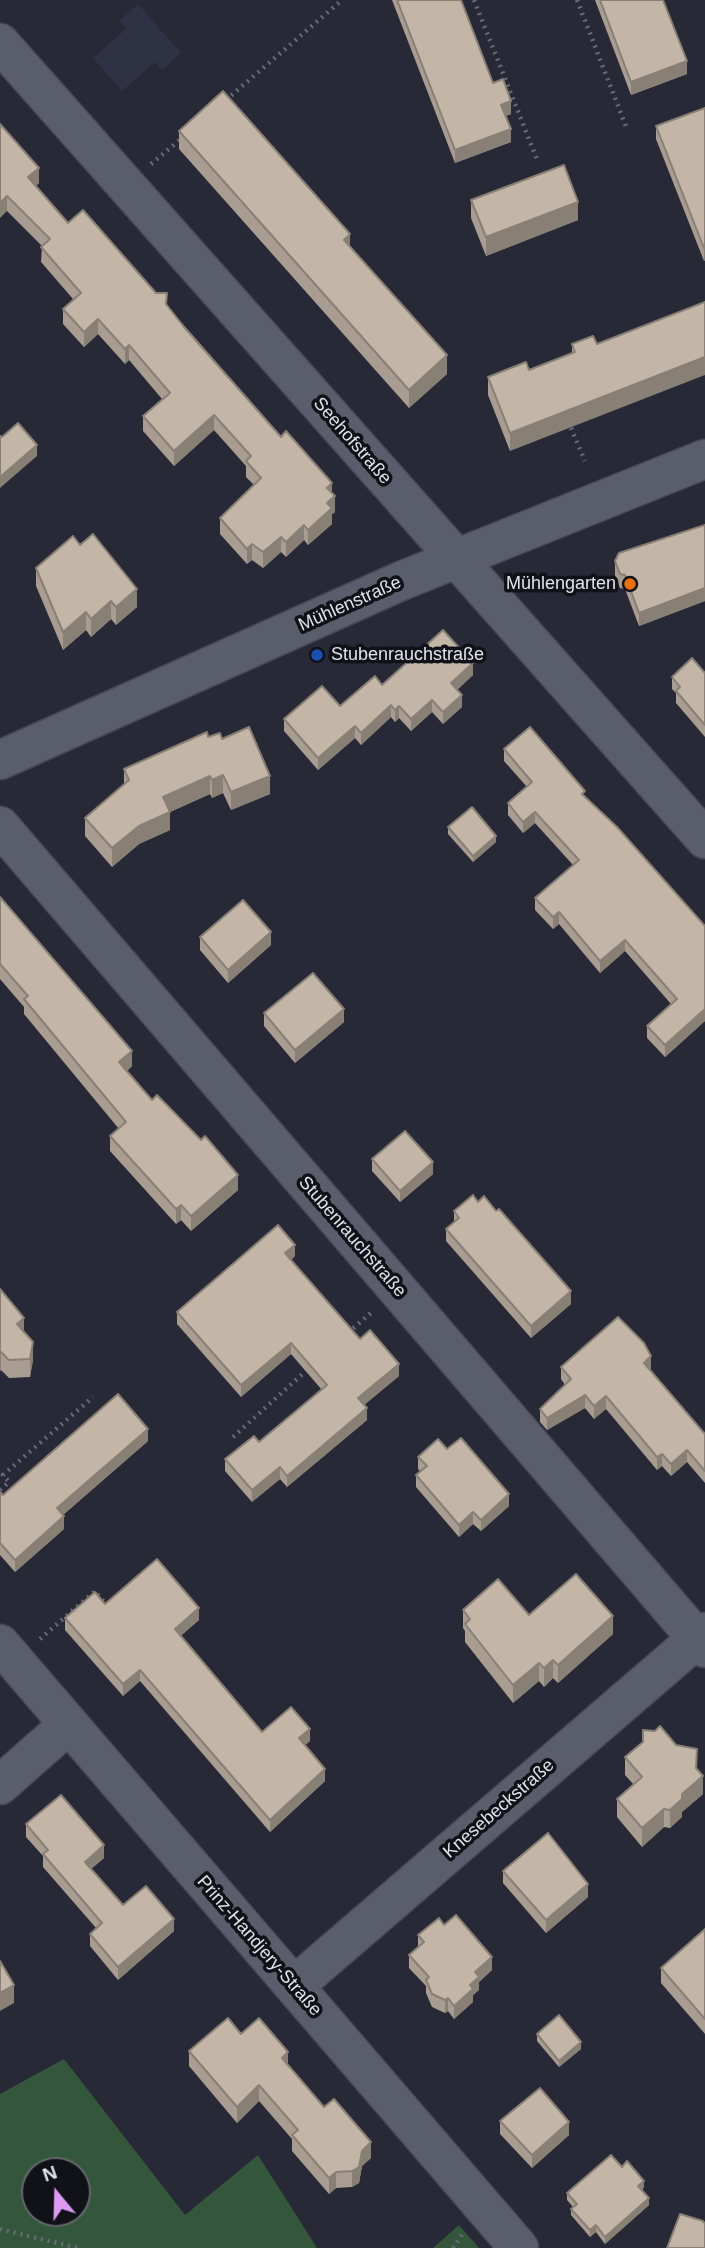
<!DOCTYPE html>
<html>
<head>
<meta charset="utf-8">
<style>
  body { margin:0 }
  #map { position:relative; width:705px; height:2248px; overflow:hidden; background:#272936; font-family:Helvetica,sans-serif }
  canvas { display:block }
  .north { position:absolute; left:21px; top:2157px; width:70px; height:70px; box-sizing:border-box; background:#111218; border:2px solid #65666d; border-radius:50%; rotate:341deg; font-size:19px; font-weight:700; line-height:28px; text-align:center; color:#e2e3ed }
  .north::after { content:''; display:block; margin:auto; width:24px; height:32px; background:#dd99f3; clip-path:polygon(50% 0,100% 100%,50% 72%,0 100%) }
</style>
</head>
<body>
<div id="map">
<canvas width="705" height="2248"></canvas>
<div class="north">N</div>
</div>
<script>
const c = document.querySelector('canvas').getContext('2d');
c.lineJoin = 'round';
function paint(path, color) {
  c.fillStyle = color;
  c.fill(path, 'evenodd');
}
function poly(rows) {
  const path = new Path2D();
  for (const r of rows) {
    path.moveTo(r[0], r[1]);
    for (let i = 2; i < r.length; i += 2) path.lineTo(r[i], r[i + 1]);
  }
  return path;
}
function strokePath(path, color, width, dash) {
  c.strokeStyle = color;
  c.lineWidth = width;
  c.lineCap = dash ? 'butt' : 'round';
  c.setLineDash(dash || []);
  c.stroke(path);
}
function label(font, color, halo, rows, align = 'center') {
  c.font = font + ' Helvetica,sans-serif';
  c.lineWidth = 7;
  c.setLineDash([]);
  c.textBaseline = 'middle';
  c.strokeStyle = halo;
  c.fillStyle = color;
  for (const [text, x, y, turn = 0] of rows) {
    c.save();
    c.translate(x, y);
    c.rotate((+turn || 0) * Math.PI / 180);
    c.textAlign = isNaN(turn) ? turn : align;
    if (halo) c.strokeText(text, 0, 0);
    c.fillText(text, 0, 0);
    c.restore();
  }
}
paint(poly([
  [138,4,181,53,162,70,155,62,122,91,93,58,126,29,119,21]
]), '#2f3244');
paint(poly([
  [64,2059,185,2215,258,2155,317,2248,0,2248,0,2094],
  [77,2171,77,2213,35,2213,35,2171],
  [459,2225,479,2248,433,2248]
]), '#34573b');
const minor = poly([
  [0,43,705,839],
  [0,760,401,581,705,459],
  [0,826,705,1648],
  [0,1644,519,2248],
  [0,1785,69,1724],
  [294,1986,705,1632]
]);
strokePath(minor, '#474854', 41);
strokePath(poly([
  [474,0,538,162],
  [577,0,627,129],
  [226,100,342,0],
  [151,164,182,138],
  [571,428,585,461],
  [348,1333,373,1311],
  [233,1437,308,1369],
  [0,1490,9,1482,3,1475,93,1397],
  [40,1639,95,1591,108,1607],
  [0,2229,78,2248],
  [453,2248,463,2233]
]), '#696a76', 4.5, [2, 5]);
strokePath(minor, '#5a5d6c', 38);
paint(poly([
  [392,0,461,0,493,83,511,114,506,116,511,142,455,163],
  [595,0,663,0,687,74,631,95],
  [705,109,705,260,704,261,656,139,656,126],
  [0,124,39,183,36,186,68,223,167,306,332,494,335,512,332,514,332,524,308,545,304,540,286,557,281,552,263,568,252,560,247,564,220,534,220,518,254,485,246,477,246,466,214,430,174,466,143,431,143,416,162,399,129,360,125,364,98,334,84,347,63,324,63,309,73,299,41,262,42,246,7,211],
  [179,131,350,247,447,374,409,408,179,149],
  [471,200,578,220,486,256,471,218],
  [572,344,597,344,510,451,488,395,488,377,529,370,572,354],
  [705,525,705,601,639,626,625,589,620,588,615,575,615,561],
  [36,568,137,607,116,625,111,619,91,637,86,630,63,650,36,586],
  [705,673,705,737,676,703,676,693,672,689,672,677],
  [473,675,457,690,462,707,443,724,432,712,411,731,399,718,395,722,391,717,361,745,355,738,318,770,284,731,284,719,340,706,382,685],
  [208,737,222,739,270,794,231,810,223,793,212,798,210,794,170,812,170,830,139,844,112,867,85,836,85,818,124,785,124,769],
  [504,749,585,796,705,926,705,1021,665,1057,647,1038,647,1026,671,1004,625,951,600,973,559,924,553,929,535,910,535,898,573,865,535,823,523,833,508,815,508,803,527,787,504,761],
  [448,827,496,842,473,862,448,834],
  [0,897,132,1066,127,1071,152,1100,238,1190,191,1231,181,1220,176,1224,110,1151,110,1136,119,1129,24,1014,24,1007,0,979],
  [200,937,271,945,228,983,200,950],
  [264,1013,344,1022,295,1063,264,1026],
  [372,1159,433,1174,400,1202,372,1171],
  [478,1202,496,1211,571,1304,531,1338,446,1241,446,1229,454,1222,454,1211],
  [295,1256,291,1260,360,1339,399,1376,364,1405,367,1420,287,1487,280,1479,252,1502,225,1471,225,1459,259,1442,322,1390,291,1354,241,1397,177,1324,177,1312],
  [0,1289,24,1332,33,1360,30,1377,9,1378,1,1370,0,1371],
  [561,1367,651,1369,650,1370,705,1434,705,1483,687,1462,671,1476,662,1466,657,1470,606,1409,594,1419,585,1408,547,1430,540,1422,540,1409,565,1385,561,1379],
  [148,1441,63,1515,64,1529,15,1572,0,1555,0,1492,3,1495],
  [447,1449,509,1506,481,1531,473,1524,459,1537,416,1487,416,1475,421,1472,418,1469,418,1457],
  [105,1604,199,1620,180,1636,262,1732,310,1741,305,1745,325,1781,270,1832,140,1681,123,1696,65,1630,65,1618],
  [463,1610,529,1615,613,1634,558,1683,553,1678,544,1687,539,1681,513,1703,465,1642,465,1631,463,1628],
  [625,1757,697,1769,703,1794,682,1812,682,1817,670,1828,664,1827,642,1847,617,1817,617,1799,634,1785,625,1775],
  [26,1824,104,1858,91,1869,123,1905,174,1931,118,1980,90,1946,90,1934,96,1928,43,1867,43,1856,26,1837],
  [503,1871,588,1897,546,1933,503,1883],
  [444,1925,492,1970,479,1982,479,1990,473,1995,473,2002,454,2019,448,2011,445,2013,432,2007,426,1993,426,1986,409,1968,409,1955,418,1947,418,1935],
  [705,1929,705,2034,661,1983,661,1968],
  [241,2034,288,2065,324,2107,371,2158,362,2166,359,2183,352,2187,336,2188,329,2194,292,2151,292,2139,259,2101,237,2123,189,2066,189,2051],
  [537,2034,581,2049,559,2067,537,2041],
  [500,2121,569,2135,532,2168,500,2134],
  [622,2167,644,2187,642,2190,649,2205,605,2244,596,2232,590,2237,571,2215,571,2209,573,2207,567,2200,567,2193]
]), '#a89d90');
paint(poly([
  [687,61,687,74,631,95,631,82],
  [511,101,511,114,501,118,501,105],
  [511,129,511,142,455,163,455,150],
  [39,168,39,183,28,193,28,177],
  [7,196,7,211,0,218,0,203],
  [578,202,578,220,486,256,486,237],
  [350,234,350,252,344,240],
  [704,248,705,248,705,260,704,261],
  [98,319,98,334,84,347,84,332],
  [129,345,129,360,125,364,125,349],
  [447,355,447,374,409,408,409,390],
  [705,357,705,375,510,451,510,433],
  [214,415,214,430,174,466,174,451],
  [37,445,37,456,0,488,0,477],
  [332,483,332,498,335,496,335,512,332,514,332,524,308,545,308,530,327,488],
  [304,525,304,540,286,557,286,542],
  [281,537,281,552,263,568,263,552],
  [252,544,252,560,247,564,247,549],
  [705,588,705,601,639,626,639,613],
  [137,589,137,607,116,625,116,607],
  [111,601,111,619,91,637,91,619],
  [86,612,86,630,63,650,63,632],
  [473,663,473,675,451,695,451,683],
  [462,695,462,707,443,724,443,712],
  [432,700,432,712,411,731,411,719],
  [391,705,391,717,361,745,361,733],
  [399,706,399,718,395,722,395,710],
  [355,726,355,738,318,770,318,758],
  [223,775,223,793,212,798,212,780],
  [210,776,210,794,170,812,170,830,139,844,112,867,112,848,163,797],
  [270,776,270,794,231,810,231,792],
  [535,812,535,823,523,833,523,822],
  [496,836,496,842,473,862,473,856],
  [559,912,559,924,553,929,553,917],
  [271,932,271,945,228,983,228,970],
  [625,940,625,951,600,973,600,961],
  [344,1009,344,1022,295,1063,295,1050],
  [705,1009,705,1021,665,1057,665,1045],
  [132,1051,132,1066,119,1077,119,1062],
  [433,1162,433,1174,400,1202,400,1191],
  [238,1175,238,1190,191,1231,191,1216],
  [181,1205,181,1220,176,1224,176,1209],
  [295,1245,295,1256,285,1265,285,1253],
  [571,1291,571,1304,531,1338,531,1326],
  [24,1318,24,1336,17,1324],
  [33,1342,33,1360,30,1377,30,1359],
  [291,1343,291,1354,241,1397,241,1385],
  [1,1352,1,1370,0,1371,0,1353],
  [651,1356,651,1369,644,1375,644,1363],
  [399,1364,399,1376,358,1410,358,1398],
  [585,1395,585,1408,547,1430,547,1418],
  [606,1396,606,1409,594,1419,594,1406],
  [367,1408,367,1420,287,1487,287,1476],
  [148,1429,148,1441,57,1520,57,1508],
  [687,1450,687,1462,671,1476,671,1464],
  [662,1454,662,1466,657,1470,657,1457],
  [280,1467,280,1479,252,1502,252,1490],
  [509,1494,509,1506,481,1531,481,1520],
  [473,1512,473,1524,459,1537,459,1525],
  [64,1516,64,1529,15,1572,15,1560],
  [199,1608,199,1620,175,1641,175,1629],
  [613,1616,613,1634,558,1683,558,1665],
  [553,1660,553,1678,544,1687,544,1668],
  [539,1663,539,1681,513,1703,513,1685],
  [140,1670,140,1681,123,1696,123,1684],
  [310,1729,310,1741,299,1750,299,1738],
  [697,1749,696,1782,703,1776,703,1794,682,1812,682,1817,670,1828,670,1810,682,1794],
  [325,1769,325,1781,270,1832,270,1820],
  [664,1809,664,1827,642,1847,642,1828],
  [104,1845,104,1858,85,1874,85,1862],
  [588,1884,588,1897,546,1933,546,1920],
  [174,1919,174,1931,118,1980,118,1967],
  [492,1957,492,1970,479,1982,479,1990,473,1995,473,2002,454,2019,454,2006,470,1985,475,1972],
  [14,1985,14,2003,0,2011,0,1993],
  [448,1998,448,2011,445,2013,445,2000],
  [581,2042,581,2049,559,2067,559,2061],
  [288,2052,288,2068,282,2058],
  [259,2085,259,2101,237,2123,237,2107],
  [569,2122,569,2135,532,2168,532,2155],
  [371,2142,371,2158,362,2166,359,2183,352,2187,352,2171,362,2151],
  [336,2172,336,2188,329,2194,329,2178],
  [644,2181,644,2187,638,2193,638,2186],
  [649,2198,649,2205,605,2244,605,2237],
  [596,2225,596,2232,590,2237,590,2230]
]), '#887f75');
const building = poly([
  [397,0,461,0,493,83,503,79,511,101,501,105,511,129,455,150,397,0],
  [600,0,663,0,687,61,631,82,600,0],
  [223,91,350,234,344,240,447,355,409,390,179,131,223,91],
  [705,108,705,248,704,248,656,126,705,108],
  [0,124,39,168,28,177,68,223,83,210,156,293,167,293,166,304,184,327,281,437,286,431,332,483,327,488,335,496,327,503,332,508,308,530,304,525,286,542,281,537,263,552,252,544,247,549,220,518,261,478,246,461,251,456,214,415,174,451,143,416,170,393,129,345,125,349,98,319,84,332,63,309,81,293,41,247,50,239,7,196,0,203,0,124],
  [564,165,578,202,486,237,471,200,564,165],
  [705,302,705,357,510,433,488,377,526,362,529,370,575,352,572,344,593,336,597,344,705,302],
  [18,423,37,445,0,477,0,436,2,437,18,423],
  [705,525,705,588,639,613,625,575,620,574,615,561,619,553,705,525],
  [93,534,137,589,116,607,111,601,91,619,86,612,63,632,36,568,73,536,80,545,93,534],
  [443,630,473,663,451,683,462,695,443,712,432,700,411,719,399,706,395,710,391,705,361,733,355,726,318,758,284,719,322,686,340,706,375,676,382,685,443,630],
  [692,658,705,673,705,725,676,691,680,687,672,677,692,658],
  [249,727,270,776,231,792,223,775,212,780,210,776,163,797,170,812,139,826,112,848,85,818,129,780,124,769,207,732,208,737,220,733,222,739,249,727],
  [530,727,585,791,582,794,617,827,705,926,705,1009,665,1045,647,1026,677,999,625,940,600,961,559,912,553,917,535,898,579,860,535,812,523,822,508,803,532,782,504,749,530,727],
  [472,807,496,836,473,856,448,827,472,807],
  [0,897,132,1051,119,1062,152,1100,157,1095,201,1140,205,1136,238,1175,191,1216,181,1205,176,1209,110,1136,126,1122,24,999,28,996,0,964,0,897],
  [243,900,271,932,228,970,200,937,243,900],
  [313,973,344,1009,295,1050,264,1013,313,973],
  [405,1131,433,1162,400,1191,372,1159,405,1131],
  [473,1195,478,1202,484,1196,496,1211,499,1209,571,1291,531,1326,446,1229,459,1218,454,1211,473,1195],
  [278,1225,295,1245,285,1253,360,1339,370,1330,399,1364,358,1398,367,1408,287,1476,280,1467,252,1490,225,1459,254,1436,259,1442,327,1385,291,1343,241,1385,177,1312,278,1225],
  [0,1289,24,1318,17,1324,33,1342,30,1359,9,1360,1,1352,0,1353,0,1289],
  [618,1317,644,1343,651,1356,644,1363,705,1434,705,1471,687,1450,671,1464,662,1454,657,1457,606,1396,594,1406,585,1395,547,1418,540,1409,571,1379,561,1367,618,1317],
  [118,1394,148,1429,57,1508,64,1516,15,1560,0,1543,0,1492,3,1495,118,1394],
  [461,1438,509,1494,481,1520,473,1512,459,1525,416,1475,427,1466,418,1457,438,1439,447,1449,461,1438],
  [157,1559,199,1608,175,1629,262,1732,291,1707,310,1729,299,1738,325,1769,270,1820,140,1670,123,1684,65,1618,95,1592,105,1604,157,1559],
  [576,1574,613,1616,558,1665,553,1660,544,1668,539,1663,513,1685,465,1624,470,1619,463,1610,498,1579,529,1615,576,1574],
  [660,1726,676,1745,697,1749,696,1768,703,1776,682,1794,682,1799,670,1810,664,1809,642,1828,617,1799,642,1777,625,1757,643,1742,643,1730,655,1731,660,1726],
  [61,1795,104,1845,85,1862,123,1905,146,1886,174,1919,118,1967,90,1934,102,1923,43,1854,48,1850,26,1824,61,1795],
  [548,1833,588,1884,546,1920,503,1871,548,1833],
  [456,1915,492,1957,475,1972,479,1977,470,1985,473,1989,454,2006,448,1998,445,2000,432,1994,426,1980,429,1977,409,1955,424,1942,418,1935,439,1918,444,1925,456,1915],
  [705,1929,705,2019,661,1968,705,1929],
  [0,1961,14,1985,0,1993,0,1961],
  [559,2015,581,2042,559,2061,537,2034,559,2015],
  [228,2018,241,2034,259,2018,288,2052,282,2058,324,2107,334,2099,371,2142,362,2151,359,2167,352,2171,336,2172,329,2178,292,2135,298,2130,259,2085,237,2107,189,2051,228,2018],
  [540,2088,569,2122,532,2155,500,2121,540,2088],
  [611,2155,622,2167,627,2161,644,2181,638,2186,649,2198,605,2237,596,2225,590,2230,571,2209,577,2204,567,2193,611,2155],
  [680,2214,703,2221,705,2224,705,2248,667,2248,680,2214]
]);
paint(building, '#c3b6a7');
strokePath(building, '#887f75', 2);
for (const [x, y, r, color] of [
  [630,584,7,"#e8710a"],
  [317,655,7,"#1a4fb4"]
]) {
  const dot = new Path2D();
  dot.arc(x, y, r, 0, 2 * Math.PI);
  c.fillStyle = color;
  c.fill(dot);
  strokePath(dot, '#111218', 2.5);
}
label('18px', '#e2e3ed', '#111218', [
  ["Seehofstraße",352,441,49],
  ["Mühlenstraße",350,604,-24],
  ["Stubenrauchstraße",352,1237,49],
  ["Knesebeckstraße",499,1809,-41],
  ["Prinz-Handjery-Straße",259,1946,49]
]);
label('18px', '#e2e3ed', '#111218', [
  ["Mühlengarten",616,584],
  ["Stubenrauchstraße",331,655,"left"]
], 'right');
</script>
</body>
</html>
